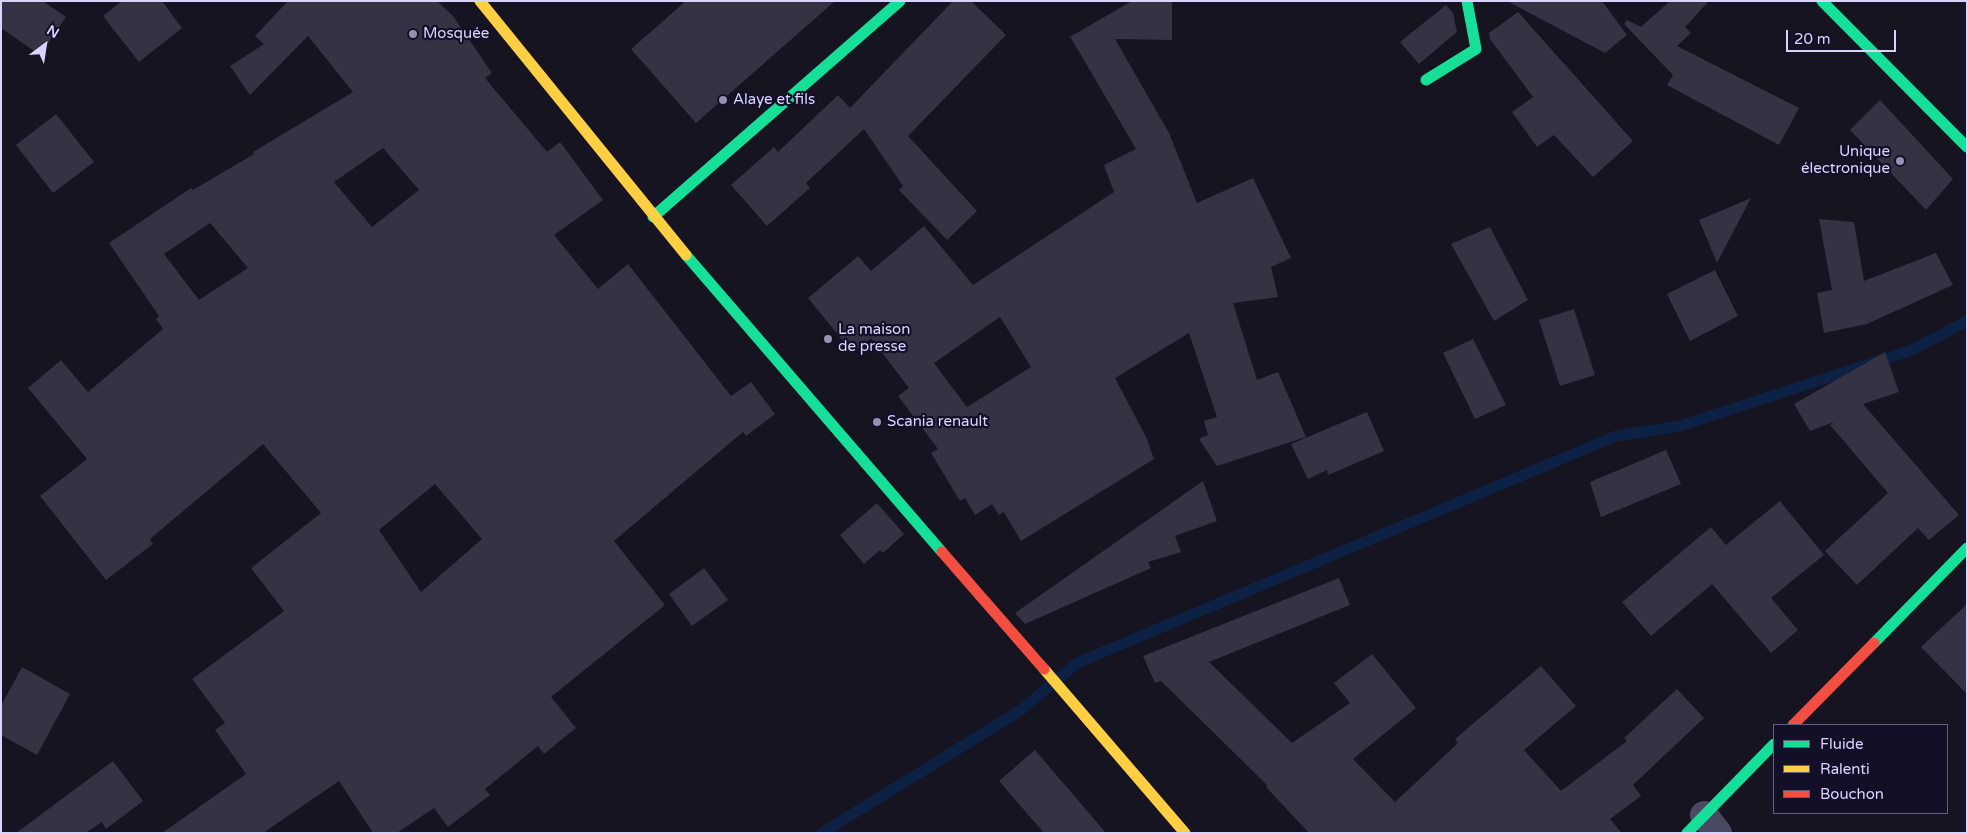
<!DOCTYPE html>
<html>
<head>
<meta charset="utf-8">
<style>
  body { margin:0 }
  #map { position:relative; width:1968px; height:834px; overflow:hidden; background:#161421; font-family:"Varela Round",sans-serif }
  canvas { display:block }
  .frame { position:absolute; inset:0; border:2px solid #d9d4ff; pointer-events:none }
  .legend { position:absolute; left:1773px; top:724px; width:175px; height:90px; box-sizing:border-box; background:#130f26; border:1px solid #625e7d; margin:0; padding:6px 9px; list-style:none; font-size:15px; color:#d9d4ff }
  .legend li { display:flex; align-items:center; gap:10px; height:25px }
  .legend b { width:25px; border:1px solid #625e7d }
  .north { position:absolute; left:20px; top:20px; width:50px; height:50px; -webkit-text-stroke:4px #130f26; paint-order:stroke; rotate:31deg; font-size:14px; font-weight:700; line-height:20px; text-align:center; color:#d9d4ff }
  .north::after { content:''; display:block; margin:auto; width:18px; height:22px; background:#d9d4ff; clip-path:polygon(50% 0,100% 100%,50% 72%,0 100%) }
  .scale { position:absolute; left:1786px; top:30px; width:110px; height:22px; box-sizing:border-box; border:2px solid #d9d4ff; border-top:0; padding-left:6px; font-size:15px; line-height:18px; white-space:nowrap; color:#d9d4ff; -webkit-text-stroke:4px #130f26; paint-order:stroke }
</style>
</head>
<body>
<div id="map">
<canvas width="1968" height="834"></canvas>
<div class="frame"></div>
<ul class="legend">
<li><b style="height:6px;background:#16e098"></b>Fluide</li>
<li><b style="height:6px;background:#ffcf43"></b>Ralenti</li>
<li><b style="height:6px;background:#f24e42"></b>Bouchon</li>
</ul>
<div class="north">N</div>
<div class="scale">20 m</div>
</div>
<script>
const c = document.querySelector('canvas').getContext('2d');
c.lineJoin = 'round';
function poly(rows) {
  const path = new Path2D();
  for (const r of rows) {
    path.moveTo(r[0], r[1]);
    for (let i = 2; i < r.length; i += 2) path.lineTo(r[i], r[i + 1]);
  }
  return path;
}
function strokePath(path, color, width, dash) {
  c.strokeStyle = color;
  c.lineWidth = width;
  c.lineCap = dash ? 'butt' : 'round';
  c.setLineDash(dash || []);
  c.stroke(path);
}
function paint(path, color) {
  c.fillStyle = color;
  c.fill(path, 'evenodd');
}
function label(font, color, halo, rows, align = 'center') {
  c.font = font + ' "Varela Round",sans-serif';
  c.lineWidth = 4.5;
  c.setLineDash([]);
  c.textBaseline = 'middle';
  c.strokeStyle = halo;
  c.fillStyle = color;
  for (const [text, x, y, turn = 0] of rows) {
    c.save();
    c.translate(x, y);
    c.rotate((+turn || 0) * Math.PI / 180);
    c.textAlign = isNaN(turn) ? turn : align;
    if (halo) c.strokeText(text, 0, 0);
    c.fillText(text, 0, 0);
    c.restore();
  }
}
strokePath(poly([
  [822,833,1021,710,1077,663,1616,436,1680,426,1912,350,1967,321]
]), '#0d2144', 11);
paint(poly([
  [1,1,43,1,66,17,40,55,1,28],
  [122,1,162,1,182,28,139,62,103,16],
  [288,1,437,1,453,16,492,73,485,78,547,152,560,142,603,200,554,235,598,289,628,264,731,396,751,382,775,414,746,436,743,432,614,541,665,605,551,697,576,728,544,754,538,746,485,789,490,795,448,827,434,808,397,833,373,833,339,781,263,833,162,833,246,774,215,730,225,723,192,679,284,611,251,568,321,513,263,444,150,539,153,544,106,580,40,496,87,459,28,388,61,360,88,392,163,329,156,319,159,316,109,243,191,188,193,190,254,154,253,152,353,92,308,36,250,95,230,66,264,44,255,36],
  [383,148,419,190,372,227,334,182],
  [210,223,248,268,199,300,164,254],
  [435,484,482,539,421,592,379,530],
  [686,1,835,1,696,123,631,49],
  [953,1,971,1,1006,35,908,136,977,211,947,240,899,190,903,186,864,129,806,183,810,188,767,226,731,185,774,147,778,152,838,95,850,108],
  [1132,1,1172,1,1172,40,1115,39,1169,133,1197,203,1253,178,1291,258,1271,267,1278,297,1233,303,1257,380,1278,372,1306,437,1217,466,1199,439,1208,435,1204,421,1217,417,1189,333,1115,378,1146,437,1154,459,1021,541,1004,512,999,515,992,504,975,515,965,498,960,501,931,453,938,449,898,396,909,388,871,338,853,353,808,298,858,256,871,271,924,226,973,285,1114,192,1104,165,1136,149,1071,38,1068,38],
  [1000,317,1031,367,967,407,934,363],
  [1507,1,1602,1,1627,35,1605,53],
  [1670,1,1709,1,1685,27,1691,33,1677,46,1799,108,1779,145,1667,85,1673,75,1624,24,1627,20,1641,27],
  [1446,5,1453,13,1457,32,1419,64,1400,42],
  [1518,12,1633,141,1593,177,1554,135,1537,147,1512,112,1533,97,1490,39,1489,33],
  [1880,100,1953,179,1926,210,1850,130],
  [56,114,94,162,53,193,16,145],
  [1751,198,1717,263,1699,220],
  [1819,219,1854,222,1864,281,1936,253,1953,285,1867,324,1824,333,1817,293,1832,290],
  [1490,227,1528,300,1494,321,1451,244],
  [1715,270,1738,316,1690,341,1667,294],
  [1574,309,1595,375,1560,386,1539,320],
  [1473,339,1506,405,1475,419,1443,353],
  [1885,352,1899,392,1863,404,1959,515,1929,540,1918,528,1857,585,1825,551,1888,493,1830,425,1834,422,1810,431,1794,404],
  [1367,412,1384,451,1328,475,1327,470,1308,479,1291,444],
  [1666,450,1681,484,1601,517,1590,482],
  [1203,481,1217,521,1175,536,1181,552,1148,562,1151,568,1025,624,1015,613],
  [1780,501,1824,555,1771,598,1798,630,1771,653,1712,584,1651,636,1622,602,1711,527,1726,545],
  [877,503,904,534,883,553,880,550,864,564,840,535],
  [704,568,728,600,692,626,669,594],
  [1339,578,1350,605,1209,662,1292,743,1350,703,1334,683,1372,654,1416,708,1353,759,1395,802,1458,743,1455,739,1541,666,1576,706,1524,750,1561,791,1627,741,1624,738,1677,689,1704,718,1633,785,1641,796,1610,819,1622,833,1309,833,1266,787,1268,786,1161,681,1155,683,1143,656],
  [1967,604,1967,694,1921,647],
  [22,667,70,694,37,755,1,735,1,706],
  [1035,750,1106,833,1044,833,999,781],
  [113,761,143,801,106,829,102,822,85,833,16,833]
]), '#343243');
strokePath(poly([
  [1704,815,1718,833]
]), '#4a4962', 28);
strokePath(poly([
  [1822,1,1967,147],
  [1426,80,1476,49,1467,1],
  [653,217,900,1],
  [686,255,942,552],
  [1874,643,1967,548],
  [1687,833,1774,744]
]), '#16e098', 11);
strokePath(poly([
  [480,1,686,255],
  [1044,669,1185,833]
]), '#ffcf43', 11);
strokePath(poly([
  [942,552,1044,669],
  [1793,725,1874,643]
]), '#f24e42', 11);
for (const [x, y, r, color] of [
  [413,34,5,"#9591b1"],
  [723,100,5,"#9591b1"],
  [1900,161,5,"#9591b1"],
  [828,339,5,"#9591b1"],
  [877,422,5,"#9591b1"]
]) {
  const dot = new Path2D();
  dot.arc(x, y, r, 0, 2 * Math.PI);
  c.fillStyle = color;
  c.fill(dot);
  strokePath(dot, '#130f26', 2);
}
label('15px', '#d9d4ff', '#130f26', [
  ["Mosquée",423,34],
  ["Alaye et fils",733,100],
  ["Unique",1890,152,"right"],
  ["électronique",1890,169,"right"],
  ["La maison",838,330],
  ["de presse",838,347],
  ["Scania renault",887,422]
], 'left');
</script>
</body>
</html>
